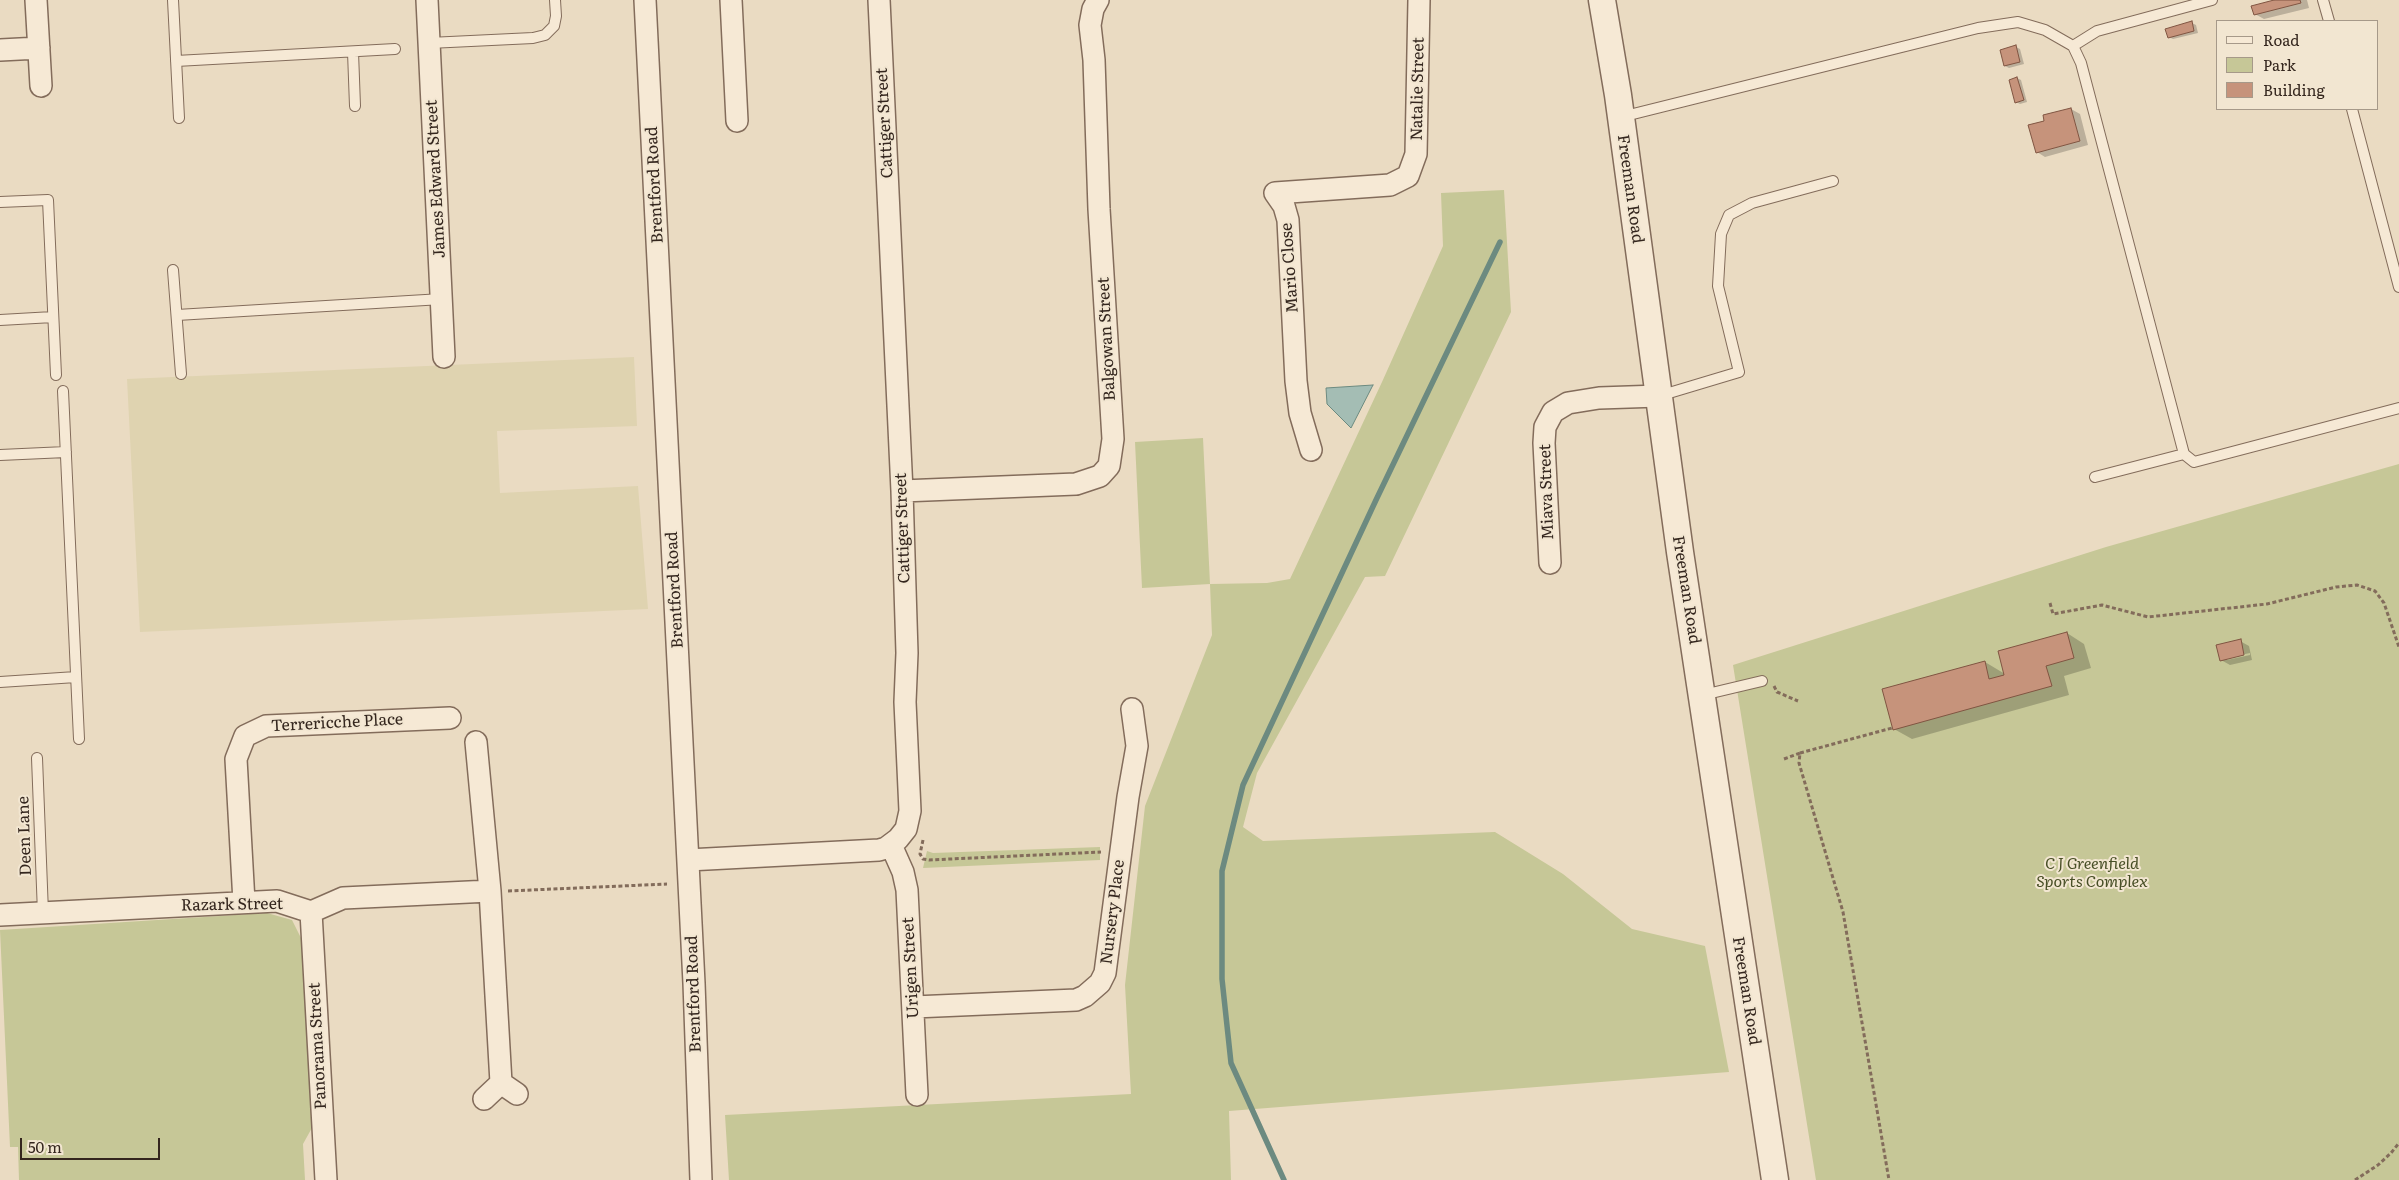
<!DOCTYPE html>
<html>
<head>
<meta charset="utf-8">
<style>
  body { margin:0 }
  #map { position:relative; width:2399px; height:1180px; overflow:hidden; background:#eadbc2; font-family:Literata,serif }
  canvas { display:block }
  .legend { position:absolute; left:2216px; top:20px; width:162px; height:90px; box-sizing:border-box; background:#f2e6d1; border:1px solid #a69989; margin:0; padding:6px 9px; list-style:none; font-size:15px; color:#34261e }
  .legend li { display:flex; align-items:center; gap:10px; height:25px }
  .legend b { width:25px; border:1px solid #a69989 }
  .scale { position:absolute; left:20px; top:1138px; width:140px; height:22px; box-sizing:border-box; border:2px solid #34261e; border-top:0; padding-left:6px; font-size:15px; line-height:18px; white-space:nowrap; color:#34261e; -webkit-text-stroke:4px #f2e6d1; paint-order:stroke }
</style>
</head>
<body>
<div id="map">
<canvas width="2399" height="1180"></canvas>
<ul class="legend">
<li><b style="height:6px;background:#f6e9d5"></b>Road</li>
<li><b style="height:14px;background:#c6c797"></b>Park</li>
<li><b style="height:14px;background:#c6937b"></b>Building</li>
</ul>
<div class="scale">50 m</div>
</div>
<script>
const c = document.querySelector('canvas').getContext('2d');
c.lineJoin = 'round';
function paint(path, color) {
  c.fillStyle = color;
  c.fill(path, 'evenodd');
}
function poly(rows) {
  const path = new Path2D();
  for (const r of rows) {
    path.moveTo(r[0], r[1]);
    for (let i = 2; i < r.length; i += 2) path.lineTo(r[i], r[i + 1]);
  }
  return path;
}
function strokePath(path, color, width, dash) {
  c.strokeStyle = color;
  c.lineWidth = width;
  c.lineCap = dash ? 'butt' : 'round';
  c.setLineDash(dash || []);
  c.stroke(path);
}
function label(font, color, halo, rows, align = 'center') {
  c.font = font + ' Literata,serif';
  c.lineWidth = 4;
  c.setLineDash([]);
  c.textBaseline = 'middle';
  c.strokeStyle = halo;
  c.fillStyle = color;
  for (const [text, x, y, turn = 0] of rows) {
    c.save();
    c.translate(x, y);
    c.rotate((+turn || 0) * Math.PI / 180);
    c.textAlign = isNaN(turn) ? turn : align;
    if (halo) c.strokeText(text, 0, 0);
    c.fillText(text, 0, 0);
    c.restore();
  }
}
paint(poly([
  [634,357,637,426,497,431,500,493,638,486,648,609,140,632,127,379]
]), '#dfd3b0');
paint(poly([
  [1504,190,1511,312,1385,576,1365,577,1257,773,1243,827,1263,841,1495,832,1563,874,1632,929,1705,946,1729,1072,1229,1111,1231,1180,729,1180,725,1115,1131,1094,1125,985,1145,806,1212,635,1210,584,1142,588,1135,442,1203,438,1210,584,1267,583,1290,579,1382,382,1443,246,1441,193],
  [2399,464,2399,1180,1816,1180,1733,665,2106,547],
  [1100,847,1100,860,923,868,927,851,933,853],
  [267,913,292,920,303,942,313,1126,303,1144,305,1180,19,1180,18,1147,10,1147,0,930]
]), '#c6c797');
const water = poly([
  [1373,385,1351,428,1327,404,1326,388,1373,385]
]);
paint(water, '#a4bdb4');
strokePath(water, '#6c8a80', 1);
paint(poly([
  [2279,0,2307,0,2309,8,2264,19,2255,14],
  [2192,23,2196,25,2198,33,2173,39,2169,37],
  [2016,47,2020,49,2024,64,2009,68,2005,66],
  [2017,78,2021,80,2027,102,2020,104,2016,102,2010,81],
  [2071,109,2080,114,2088,145,2045,157,2037,152,2046,122],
  [2067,633,2084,644,2091,668,2064,676,2069,695,1912,739,1894,729,1985,662,2005,674],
  [2240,641,2249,646,2252,660,2230,665,2221,660],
  [2250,653,2250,655,2227,660,2227,658]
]), '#0003');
strokePath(poly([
  [1284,1180,1231,1063,1222,979,1222,871,1243,785,1376,500,1500,242]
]), '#6c8a80', 5.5);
const building = poly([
  [2274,0,2300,0,2301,3,2254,15,2251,6,2274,0],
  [2192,21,2194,31,2168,38,2165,29,2192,21],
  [2016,45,2020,62,2004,66,2000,50,2016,45],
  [2017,77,2024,100,2015,103,2009,80,2017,77],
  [2071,108,2080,141,2036,153,2028,125,2044,121,2043,115,2071,108],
  [2067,632,2074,658,2046,666,2052,686,1893,730,1882,689,1985,661,1989,679,2004,675,1998,651,2067,632],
  [2241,639,2244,655,2220,661,2216,645,2241,639]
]);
paint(building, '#c6937b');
strokePath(building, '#805542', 1);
const service = poly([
  [173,0,179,118],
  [2323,0,2329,21],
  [429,43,533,38,545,35,554,26,556,16,555,0],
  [2073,46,2097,31,2212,0],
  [353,52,355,106],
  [176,61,395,49],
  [2352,109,2399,287],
  [1621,117,1978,28,2018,22,2045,30,2073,46,2081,63,2184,454,2194,462,2399,408],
  [0,202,48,200,56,375],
  [173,270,181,374],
  [177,315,442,299],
  [0,320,53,317],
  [63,391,79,739],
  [1659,396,1739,372,1718,286,1721,234,1729,215,1752,203,1833,181],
  [0,455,66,452],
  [2095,477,2184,454],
  [0,682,76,677],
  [1703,695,1762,681],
  [37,758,43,913]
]);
const minor = poly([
  [36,0,41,86],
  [427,0,444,357],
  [645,0,694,983,701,1180],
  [731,0,737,121],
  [0,50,39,48],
  [1311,450,1300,413,1296,381,1288,220,1284,206,1275,193,1390,185,1408,176,1416,154,1419,0],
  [902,491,1076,484,1100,476,1109,466,1113,439,1099,209,1094,60,1090,25,1093,9,1098,0],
  [1550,563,1544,443,1545,427,1553,412,1568,403,1599,398,1659,396],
  [476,742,490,891,501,1083,517,1094],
  [891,845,903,872,907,890,917,1095],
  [688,860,879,850,886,848,898,839,906,829,910,811,905,702,907,653,902,491,879,0],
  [244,902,236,759,245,736,266,726,450,718],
  [311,912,326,1180],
  [0,915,277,901,311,912,343,898,490,891],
  [914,1007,1076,1000,1085,996,1100,983,1105,973,1128,797,1137,746,1132,709],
  [484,1099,501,1083]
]);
const tertiary = poly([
  [1602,0,1618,95,1680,552,1775,1180]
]);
strokePath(service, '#836c5b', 12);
strokePath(minor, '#836c5b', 24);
strokePath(tertiary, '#836c5b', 29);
strokePath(poly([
  [2050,603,2053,614,2102,605,2148,617,2267,604,2336,587,2357,585,2375,591,2384,603,2399,647],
  [1774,686,1777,692,1798,701],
  [1800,753,1892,728],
  [1784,759,1800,753,1799,763,1843,912,1889,1180],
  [923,840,920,854,923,859,929,860,1101,852],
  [508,891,667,884],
  [2355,1180,2378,1165,2391,1153,2399,1143]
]), '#836c5b', 3, [4, 2.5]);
strokePath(service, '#f6e9d5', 10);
strokePath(minor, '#f6e9d5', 21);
strokePath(tertiary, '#f6e9d5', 26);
label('16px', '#34261e', '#f2e6d1', [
  ["Natalie Street",1418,89,-89],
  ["Cattiger Street",885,123,-93],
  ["James Edward Street",436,179,-93],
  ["Brentford Road",655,185,-93],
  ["Freeman Road",1630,189,82],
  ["Mario Close",1290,268,-94],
  ["Balgowan Street",1107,339,-93],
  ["Miava Street",1547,492,-92],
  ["Cattiger Street",903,528,-92],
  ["Brentford Road",675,590,-93],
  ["Freeman Road",1686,590,81],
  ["Terrericche Place",337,723,-3],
  ["Deen Lane",25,836,-92],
  ["Razark Street",232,905,-1],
  ["Nursery Place",1113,912,-83],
  ["Urigen Street",911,968,-93],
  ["Freeman Road",1746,991,81],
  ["Brentford Road",694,994,-92],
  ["Panorama Street",318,1046,-93]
]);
label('italic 16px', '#484f26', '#f2e6d1', [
  ["C J Greenfield",2092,864],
  ["Sports Complex",2092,882]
]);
</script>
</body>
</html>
